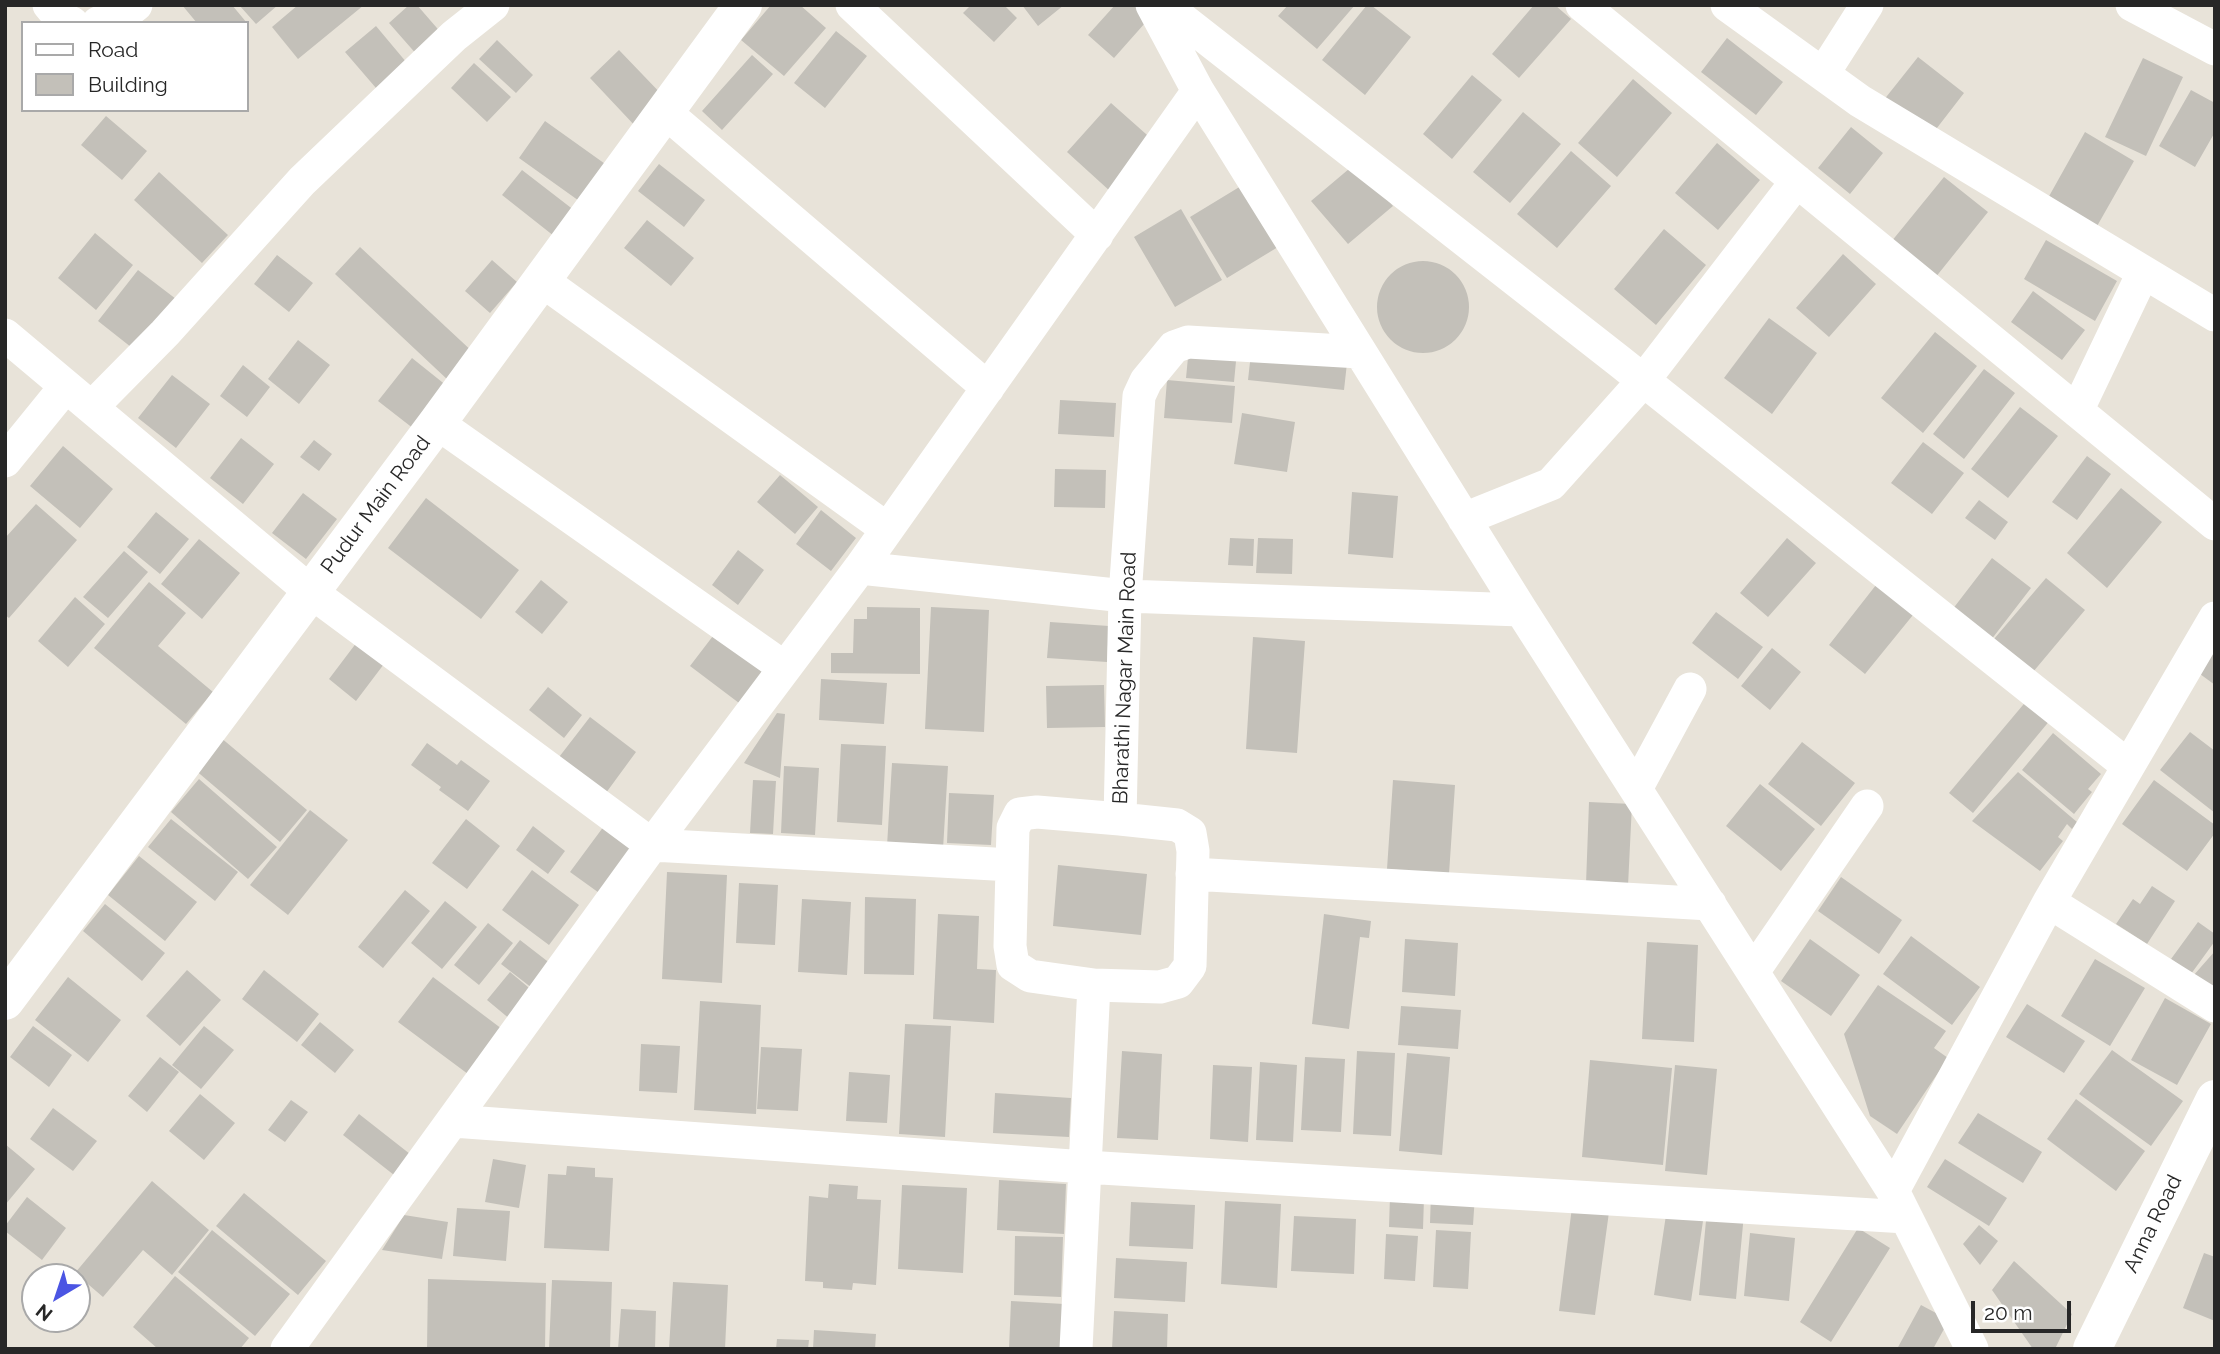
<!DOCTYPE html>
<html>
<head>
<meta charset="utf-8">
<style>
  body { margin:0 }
  #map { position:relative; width:2220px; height:1354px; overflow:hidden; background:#e8e3d9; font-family:Raleway,sans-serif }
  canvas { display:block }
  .frame { position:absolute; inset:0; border:7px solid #272727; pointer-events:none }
  .legend { position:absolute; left:21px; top:21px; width:228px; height:91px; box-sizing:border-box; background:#fff; border:2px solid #a9a9a9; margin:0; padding:9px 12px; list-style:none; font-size:21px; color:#272727 }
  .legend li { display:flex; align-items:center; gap:14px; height:35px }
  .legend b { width:35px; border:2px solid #a9a9a9 }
  .north { position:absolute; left:21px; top:1263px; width:70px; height:70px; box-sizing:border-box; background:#fff; border:2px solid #a9a9a9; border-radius:50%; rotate:219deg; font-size:19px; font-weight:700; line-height:28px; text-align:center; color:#272727 }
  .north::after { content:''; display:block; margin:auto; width:24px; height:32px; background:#4b55e3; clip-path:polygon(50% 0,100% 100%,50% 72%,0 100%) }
  .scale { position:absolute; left:1971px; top:1301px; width:100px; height:32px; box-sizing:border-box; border:4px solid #272727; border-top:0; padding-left:9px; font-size:21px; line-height:24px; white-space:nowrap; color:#272727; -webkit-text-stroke:5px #fff; paint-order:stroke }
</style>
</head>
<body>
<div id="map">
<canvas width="2220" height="1354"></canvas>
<div class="frame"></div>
<ul class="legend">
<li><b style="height:9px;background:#fff"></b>Road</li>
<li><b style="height:19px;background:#c3c0b9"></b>Building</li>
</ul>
<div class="north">N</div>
<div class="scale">20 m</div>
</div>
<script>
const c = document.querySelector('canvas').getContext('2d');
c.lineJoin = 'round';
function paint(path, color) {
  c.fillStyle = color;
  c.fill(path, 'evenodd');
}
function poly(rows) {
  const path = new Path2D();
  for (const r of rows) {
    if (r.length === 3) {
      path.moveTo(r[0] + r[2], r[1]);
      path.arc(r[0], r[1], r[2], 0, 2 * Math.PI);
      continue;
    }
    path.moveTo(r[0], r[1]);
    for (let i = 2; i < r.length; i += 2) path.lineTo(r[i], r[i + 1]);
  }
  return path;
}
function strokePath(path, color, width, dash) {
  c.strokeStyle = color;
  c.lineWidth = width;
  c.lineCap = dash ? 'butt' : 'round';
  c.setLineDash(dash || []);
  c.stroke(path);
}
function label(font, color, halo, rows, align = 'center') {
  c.font = font + ' Raleway,sans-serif';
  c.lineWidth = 6;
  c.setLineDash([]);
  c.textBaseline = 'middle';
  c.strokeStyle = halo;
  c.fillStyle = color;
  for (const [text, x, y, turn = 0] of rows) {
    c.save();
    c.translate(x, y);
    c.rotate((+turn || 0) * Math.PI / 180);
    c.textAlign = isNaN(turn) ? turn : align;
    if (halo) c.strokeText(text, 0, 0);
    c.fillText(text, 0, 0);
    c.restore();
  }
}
paint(poly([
  [182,5,232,5,247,23,197,23],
  [239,5,278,5,256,24],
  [298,5,364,5,298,59,272,27],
  [409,5,417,5,443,35,418,56,389,23],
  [771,5,800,5,826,28,784,76,741,40],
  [971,5,1004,5,1017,18,994,42,963,13],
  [1022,5,1064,5,1038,26],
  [1115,5,1144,5,1153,14,1114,58,1088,35],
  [1288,5,1355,5,1317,49,1278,16],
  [1367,5,1371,5,1411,37,1365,95,1322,60],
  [1534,5,1555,5,1571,19,1519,78,1492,54],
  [376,26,412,69,382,95,345,52],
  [836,31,867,56,825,108,794,83],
  [1727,38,1783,82,1756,115,1701,72],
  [497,40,533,75,516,93,479,59],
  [619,50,667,100,637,128,590,78],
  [752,55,773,74,722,130,702,111],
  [1918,57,1964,93,1930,137,1883,101],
  [2143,58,2183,77,2146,156,2105,137],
  [474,63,511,97,487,122,451,88],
  [1472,75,1502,100,1452,159,1423,134],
  [1633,79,1672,113,1617,177,1578,143],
  [2191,90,2215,103,2215,132,2195,167,2159,146],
  [1111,103,1155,142,1111,192,1067,152],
  [1523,112,1561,144,1510,203,1473,172],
  [106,116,147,151,122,180,81,145],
  [545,121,608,166,582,203,519,158],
  [1851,127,1883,153,1850,194,1818,168],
  [2085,132,2134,161,2092,235,2043,207],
  [1717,143,1760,180,1718,230,1675,193],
  [1571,151,1611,186,1557,248,1517,214],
  [1356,163,1393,206,1348,244,1311,201],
  [659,164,705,200,684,227,638,191],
  [522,170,579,214,559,240,502,195],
  [159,172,228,235,202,263,134,200],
  [1944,177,1988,212,1935,278,1891,242],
  [1241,186,1278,247,1227,278,1190,217],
  [1181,209,1222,280,1175,307,1134,237],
  [647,220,694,258,671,286,624,248],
  [1664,229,1706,265,1656,325,1614,289],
  [95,233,133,265,96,310,58,278],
  [2046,240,2117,281,2095,321,2024,279],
  [360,247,475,354,449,381,335,274],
  [1843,254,1876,284,1829,337,1796,308],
  [277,255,313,283,289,312,254,284],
  [492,260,517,282,490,313,465,291],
  [1423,307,46],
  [138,270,176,299,136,351,98,321],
  [2033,291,2085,330,2062,360,2011,322],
  [1769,318,1817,353,1772,414,1724,378],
  [1935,332,1977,366,1923,433,1881,398],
  [298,340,330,365,299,404,268,379],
  [1189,347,1237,351,1234,382,1186,378],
  [1251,353,1347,363,1344,390,1248,380],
  [412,358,447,386,414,429,378,401],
  [243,365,270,387,247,417,220,396],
  [1984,369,2015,393,1964,459,1933,434],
  [172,375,210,404,176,448,138,418],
  [1167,380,1235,386,1232,423,1164,418],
  [1060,400,1116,403,1114,437,1058,434],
  [2020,407,2058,436,2008,498,1971,469],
  [1242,413,1295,422,1287,472,1234,464],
  [241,438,274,464,243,504,210,478],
  [314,440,332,454,319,471,300,457],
  [1923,442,1964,473,1932,514,1891,483],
  [63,446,113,489,80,528,30,486],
  [2087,456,2111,474,2077,520,2052,502],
  [1055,469,1106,470,1105,508,1054,507],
  [780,475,818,507,795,534,757,502],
  [2121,488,2162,522,2107,588,2067,553],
  [1352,492,1398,496,1393,558,1348,554],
  [303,493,337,519,306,559,272,533],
  [426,498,519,570,481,619,388,548],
  [1979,500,2008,522,1995,540,1965,518],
  [36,504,77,540,9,618,5,615,5,538],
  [821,510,856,538,831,571,796,544],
  [156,512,189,539,160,574,127,547],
  [1230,538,1254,539,1253,566,1228,565],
  [1258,538,1293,539,1292,574,1256,573],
  [1787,538,1816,563,1768,617,1740,593],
  [199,539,240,573,202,619,161,584],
  [738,550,764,570,738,605,712,585],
  [124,551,148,572,108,618,83,597],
  [1992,558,2031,588,1991,640,1952,610],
  [2046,578,2085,610,2033,672,1994,639],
  [541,580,568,602,542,634,515,612],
  [149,582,186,613,158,646,213,692,186,724,94,648],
  [1876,585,1913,615,1865,674,1829,645],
  [75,597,105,624,68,667,38,641],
  [867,607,920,608,920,674,831,673,831,653,853,653,854,619,867,619],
  [931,607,989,610,984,732,925,729],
  [1716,612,1763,647,1738,679,1692,643],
  [1050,622,1109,626,1107,662,1047,658],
  [716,632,765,669,739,703,690,666],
  [1253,637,1305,641,1297,753,1246,749],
  [357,642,384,664,356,701,329,679],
  [1772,648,1801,672,1770,710,1741,686],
  [2215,648,2215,685,2200,674],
  [821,679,887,683,884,724,819,720],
  [1104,685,1105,727,1047,728,1046,686],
  [548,687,582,715,564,738,529,710],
  [2028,699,2051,719,1973,813,1949,793],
  [777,713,785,714,780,778,744,763],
  [590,717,636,752,603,797,556,761],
  [2190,732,2215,751,2215,813,2160,770],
  [2053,733,2101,774,2088,789,2092,792,2074,814,2022,770],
  [220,737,307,810,280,842,194,769],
  [1802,742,1855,783,1821,826,1768,784],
  [427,743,457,765,461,760,490,781,468,811,439,790,441,787,411,765],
  [841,744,886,746,882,825,837,822],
  [892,763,948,766,943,849,887,846],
  [784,766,819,768,815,835,781,833],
  [2018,772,2077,822,2072,829,2067,824,2058,837,2063,841,2040,871,1972,821],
  [199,779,277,847,248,879,171,812],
  [753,780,776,781,773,834,750,833],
  [1393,780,1455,785,1449,874,1387,869],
  [2154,780,2215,825,2215,833,2187,871,2122,824],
  [1760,784,1815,829,1781,871,1726,826],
  [949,793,994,795,991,845,947,843],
  [1589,802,1632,804,1628,886,1586,884],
  [310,810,348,840,288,915,250,885],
  [171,819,238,872,215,901,148,847],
  [466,819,500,846,467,889,432,863],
  [533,826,565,851,548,874,516,850],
  [604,826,635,849,602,895,570,872],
  [139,856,197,902,165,941,108,895],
  [1058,865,1147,874,1141,935,1053,926],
  [532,870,579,905,549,945,502,910],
  [667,872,727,875,722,983,662,979],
  [1841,877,1902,920,1879,954,1818,911],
  [739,883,778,885,775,945,736,943],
  [2152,886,2175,901,2147,944,2116,924,2133,899,2140,904],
  [405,890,430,911,383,968,358,947],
  [865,897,916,899,914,975,864,974],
  [802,899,851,902,847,975,798,972],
  [445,901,477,927,442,969,411,943],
  [105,904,165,953,142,981,83,931],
  [938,914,979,916,977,969,996,970,994,1023,933,1019],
  [1324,914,1371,921,1369,938,1360,937,1349,1029,1312,1024],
  [2198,922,2215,934,2215,941,2191,974,2171,959],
  [488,923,513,943,479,985,454,965],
  [1911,936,1980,987,1952,1025,1883,974],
  [1405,939,1458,943,1455,996,1402,992],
  [1810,939,1860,975,1831,1016,1781,981],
  [520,940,551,964,532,988,501,964],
  [1647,942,1698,945,1694,1042,1642,1039],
  [2215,951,2215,995,2193,976],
  [2095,959,2145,988,2110,1046,2061,1016],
  [187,970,221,1000,180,1046,146,1016],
  [264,970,319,1014,297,1042,242,999],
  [510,972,540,997,517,1025,487,1000],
  [68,977,121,1020,88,1062,35,1020],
  [433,977,506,1032,472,1077,398,1022],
  [1878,985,1946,1031,1934,1048,1948,1058,1897,1134,1870,1116,1844,1034],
  [2165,998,2211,1024,2177,1085,2131,1060],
  [700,1001,761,1005,756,1114,694,1110],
  [2027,1004,2085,1041,2064,1073,2006,1037],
  [1401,1006,1461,1010,1458,1049,1398,1045],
  [320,1022,354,1050,335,1073,301,1045],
  [905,1024,951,1026,945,1137,899,1134],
  [33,1026,72,1055,49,1087,10,1057],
  [204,1026,234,1050,201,1089,172,1065],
  [641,1044,680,1046,677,1093,639,1091],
  [761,1047,802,1049,798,1111,757,1109],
  [2112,1050,2183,1101,2151,1146,2079,1094],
  [1122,1051,1162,1054,1158,1140,1117,1138],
  [1357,1051,1395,1053,1391,1136,1353,1134],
  [1407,1053,1450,1057,1442,1155,1399,1151],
  [160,1057,179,1072,147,1112,128,1096],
  [1305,1057,1345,1059,1341,1132,1301,1130],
  [1590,1060,1672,1068,1663,1165,1582,1157],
  [1260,1062,1297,1065,1293,1142,1256,1140],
  [1213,1065,1252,1067,1248,1142,1210,1139],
  [1675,1065,1717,1069,1707,1175,1665,1171],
  [849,1072,890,1075,887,1123,846,1121],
  [995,1093,1071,1098,1069,1137,993,1133],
  [200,1094,235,1123,204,1160,169,1131],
  [2076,1099,2145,1151,2116,1191,2047,1139],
  [291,1100,308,1112,285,1142,268,1130],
  [53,1108,97,1141,73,1171,30,1139],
  [1978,1113,2042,1152,2023,1183,1958,1143],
  [359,1114,410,1154,394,1175,343,1135],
  [5,1144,35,1169,5,1205],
  [493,1159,526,1165,519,1208,485,1202],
  [1945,1159,2007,1198,1989,1226,1927,1187],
  [567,1166,595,1168,595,1177,613,1178,609,1251,544,1248,548,1174,566,1175],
  [999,1180,1066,1184,1064,1234,997,1230],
  [152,1181,209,1230,172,1275,143,1250,103,1297,75,1273],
  [829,1184,858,1186,857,1199,881,1200,876,1285,853,1283,852,1290,823,1288,823,1282,805,1281,809,1196,828,1198],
  [902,1185,967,1188,963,1273,898,1269],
  [244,1193,326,1261,298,1295,216,1226],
  [1431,1193,1475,1195,1473,1225,1430,1223],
  [1390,1196,1424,1198,1423,1229,1389,1227],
  [27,1197,66,1228,42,1260,5,1231,5,1226],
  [1225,1201,1281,1204,1277,1288,1221,1284],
  [1131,1202,1195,1205,1193,1249,1129,1246],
  [1572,1207,1609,1212,1595,1315,1559,1311],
  [457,1208,510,1211,506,1261,453,1256],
  [1707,1210,1744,1214,1736,1299,1699,1295],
  [404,1215,448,1222,442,1259,382,1250],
  [1666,1215,1703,1221,1691,1301,1654,1295],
  [1294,1216,1356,1219,1354,1274,1291,1271],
  [1979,1225,1998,1241,1980,1265,1963,1244],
  [1858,1228,1890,1248,1831,1342,1800,1322],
  [212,1230,290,1294,255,1336,178,1272],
  [1436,1230,1471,1232,1468,1289,1433,1287],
  [1750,1233,1795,1238,1789,1301,1744,1296],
  [1386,1234,1418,1236,1415,1281,1384,1279],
  [1015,1236,1063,1237,1061,1297,1014,1295],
  [2204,1253,2215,1257,2215,1321,2183,1308],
  [1116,1258,1187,1262,1185,1302,1114,1298],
  [2014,1261,2072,1314,2055,1349,2033,1349,1992,1290],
  [175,1276,249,1338,240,1349,158,1349,133,1327],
  [428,1279,546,1283,545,1349,427,1349],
  [552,1280,612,1282,610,1349,549,1349],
  [673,1282,728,1285,725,1349,669,1349],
  [1011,1301,1064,1304,1062,1349,1009,1349],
  [1921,1305,1949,1320,1933,1349,1897,1349],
  [621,1309,656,1311,655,1349,618,1349],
  [1114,1311,1168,1314,1167,1349,1112,1349],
  [814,1330,876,1334,875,1349,813,1349],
  [777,1339,809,1340,808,1349,776,1349]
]), '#c3c0b9');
strokePath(poly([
  [49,5,59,17,72,23],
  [852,5,1097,235],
  [1152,5,1198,91],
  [1164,5,1619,361,2127,765],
  [1582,5,2215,524],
  [1727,5,1860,101,2215,315],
  [2132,5,2215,49],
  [98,23,127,12,136,5],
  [1823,74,1867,5],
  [665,112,988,388],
  [541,280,887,529],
  [5,335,311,592,652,845,1012,865],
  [92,407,165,333,302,181,454,36,493,5],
  [2077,411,2143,273],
  [437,423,785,668],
  [5,461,66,386],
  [1464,519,1551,484,1643,381,1797,181],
  [860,568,1125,596,1521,610],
  [1636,789,1690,689],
  [1192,874,1710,904],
  [2049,902,2215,1006],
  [1753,972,1867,806],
  [1094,985,1160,987,1178,982,1190,966,1193,851,1190,833,1177,825,1120,819],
  [453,1121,1085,1167,1906,1217],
  [1893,1191,2049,902,2215,618],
  [287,1349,652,845,860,568,1198,91,1521,610,1893,1191,1972,1349],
  [1076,1349,1094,985,1030,976,1013,965,1010,946,1013,828,1020,814,1037,812,1120,819,1125,596,1139,396,1146,381,1174,347,1188,342,1360,352]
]), '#fff', 33);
strokePath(poly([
  [5,1001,437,423,743,5],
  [2092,1349,2215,1099]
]), '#fff', 38);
label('21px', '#272727', '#fff', [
  ["Pudur Main Road",376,505,-53],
  ["Bharathi Nagar Main Road",1125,678,-88],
  ["Anna Road",2153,1224,-64]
]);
</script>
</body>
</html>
